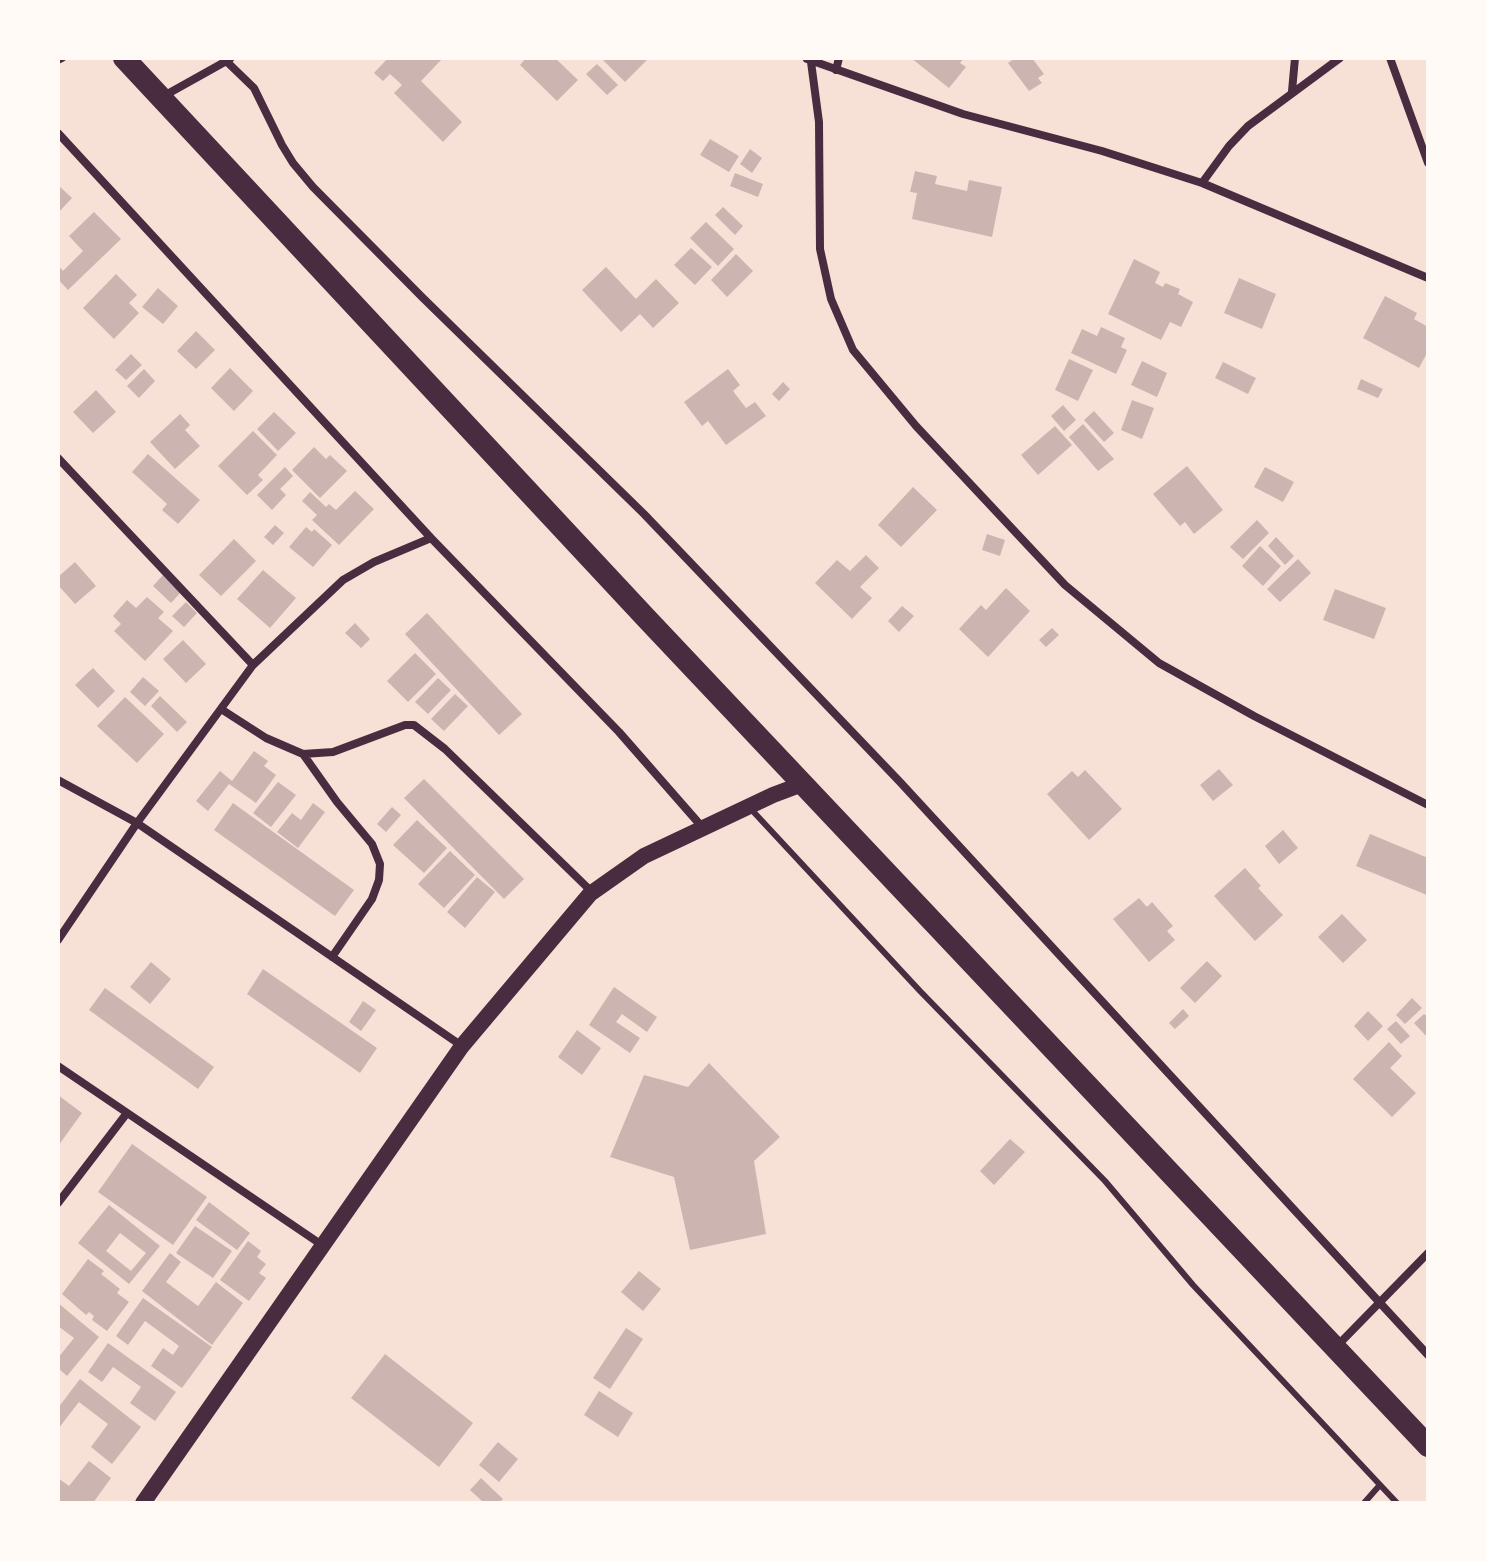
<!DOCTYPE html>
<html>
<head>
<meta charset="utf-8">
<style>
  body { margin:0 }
  #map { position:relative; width:1486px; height:1561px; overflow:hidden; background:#f7e1d7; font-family:Jost,sans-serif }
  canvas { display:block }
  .frame { position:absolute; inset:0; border:60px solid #fffaf5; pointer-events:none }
</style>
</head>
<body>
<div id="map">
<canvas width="1486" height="1561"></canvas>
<div class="frame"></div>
</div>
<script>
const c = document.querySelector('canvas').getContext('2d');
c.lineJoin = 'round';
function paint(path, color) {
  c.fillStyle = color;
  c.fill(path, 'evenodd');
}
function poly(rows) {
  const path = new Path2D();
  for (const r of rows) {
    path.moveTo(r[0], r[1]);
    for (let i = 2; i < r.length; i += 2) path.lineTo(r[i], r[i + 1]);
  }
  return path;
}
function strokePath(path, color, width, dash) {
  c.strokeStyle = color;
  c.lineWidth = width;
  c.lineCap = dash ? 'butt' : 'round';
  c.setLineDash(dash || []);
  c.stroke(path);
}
paint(poly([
  [388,58,443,58,421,81,462,122,443,142,394,93,402,85,390,74,383,81,374,73],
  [526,58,555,58,578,80,557,101,520,65],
  [601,58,649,58,625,82],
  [911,58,964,58,960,63,966,67,949,88],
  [1015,58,1032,58,1044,74,1038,78,1042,83,1029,91,1008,63],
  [597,64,618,85,607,95,586,74],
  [710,139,739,156,729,172,700,155],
  [750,149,762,158,752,173,740,164],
  [915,171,937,176,935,184,967,191,969,180,1002,187,992,237,912,219,917,193,910,192],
  [735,173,763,184,758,197,730,186],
  [58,185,72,198,58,213],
  [723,207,743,226,735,235,715,215],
  [94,212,121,239,68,290,58,279,58,265,63,271,83,251,69,236],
  [706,222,734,249,718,266,690,238],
  [691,248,712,267,695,285,674,265],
  [736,254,753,271,727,297,711,280],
  [1134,259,1160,272,1155,283,1163,287,1165,283,1180,289,1178,294,1193,302,1181,327,1170,322,1161,340,1108,314],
  [606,267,636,299,656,279,679,303,653,328,640,314,621,332,582,290],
  [116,274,137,295,129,303,139,313,114,339,83,308],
  [1239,278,1276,294,1262,329,1224,313],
  [158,288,178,306,163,324,142,307],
  [1385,296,1417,313,1414,319,1428,327,1428,351,1419,368,1363,338],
  [1101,327,1125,338,1121,347,1127,350,1116,374,1071,353,1082,329,1097,336],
  [196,331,215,350,196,369,177,351],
  [131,354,142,365,126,380,115,370],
  [1069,359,1093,370,1078,401,1055,390],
  [1142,361,1167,373,1157,397,1131,385],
  [1223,362,1256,378,1248,394,1215,378],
  [230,368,253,391,234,411,211,388],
  [144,369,155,381,139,398,127,386],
  [728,369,740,385,733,391,746,408,755,402,766,416,726,445,708,421,702,426,684,402],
  [1361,379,1383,389,1378,398,1357,389],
  [783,382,790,389,779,401,772,394],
  [96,390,116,412,93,433,73,412],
  [1132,400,1154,408,1142,439,1121,430],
  [1063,405,1076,420,1064,431,1051,416],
  [1094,411,1114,433,1104,442,1084,420],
  [274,412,296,433,278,451,257,429],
  [180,414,190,425,185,430,200,446,175,469,150,442],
  [1083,424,1114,459,1098,471,1069,437],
  [1055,426,1072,445,1038,475,1021,455],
  [253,431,277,455,258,475,263,480,247,495,218,466],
  [314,447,326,459,330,455,347,471,320,498,292,470],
  [148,454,200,500,178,524,162,510,167,504,132,472],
  [1187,466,1223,510,1194,534,1185,522,1180,526,1153,494],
  [285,467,293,476,280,489,286,495,272,510,257,495],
  [1265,467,1294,482,1283,502,1254,487],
  [913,487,937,510,901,547,878,525],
  [355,491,374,509,339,545,312,520,317,515,302,501,310,492,326,507,329,504,336,510],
  [1257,520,1269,533,1243,559,1230,547],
  [275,525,284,533,273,545,264,537],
  [306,527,312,532,314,529,332,545,313,567,289,547],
  [987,534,1005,540,1000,556,982,550],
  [1276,537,1294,556,1285,565,1268,546],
  [234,539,256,561,221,596,199,575],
  [1260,546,1281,566,1263,586,1242,566],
  [866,555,879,568,860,587,872,598,852,619,815,583,837,560,850,571],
  [1298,559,1311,573,1280,602,1267,589],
  [75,562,96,586,75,604,58,585,58,577],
  [263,570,296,598,270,628,237,599],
  [163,575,181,592,171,603,153,586],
  [1006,588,1030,611,988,657,959,629,981,605,986,610],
  [1335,589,1386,608,1374,639,1323,620],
  [147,597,164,612,158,618,173,631,145,661,114,631,121,624,113,616,127,600,136,608],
  [186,602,197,613,184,627,172,616],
  [902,606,914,616,899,632,888,621],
  [427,613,522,714,499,735,405,634],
  [355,623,370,639,361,648,345,633],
  [1052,628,1059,635,1046,647,1039,640],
  [183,640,206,664,186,683,163,659],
  [415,653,436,674,408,702,387,681],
  [93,668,115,691,98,708,75,685],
  [143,677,159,691,145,706,130,692],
  [438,678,451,690,428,714,415,702],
  [455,694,468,706,444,731,431,719],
  [160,696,187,722,177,732,151,706],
  [125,697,164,734,137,763,97,726],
  [254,751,268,761,264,766,276,775,256,803,229,784,208,811,196,801,220,771,232,781],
  [1219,769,1233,785,1213,801,1200,785],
  [1085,770,1122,809,1089,840,1047,794,1072,771,1078,777],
  [424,779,524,879,504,899,404,798],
  [278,782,296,795,271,827,253,813],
  [233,803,354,890,335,916,214,830],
  [313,803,325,812,298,848,277,832,292,813,301,820],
  [392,807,401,815,386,832,377,824],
  [417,820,447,848,424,873,393,845],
  [1283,830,1298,848,1279,864,1265,846],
  [1370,834,1428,858,1427,895,1356,866],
  [450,851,475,875,444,908,418,884],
  [1245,868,1261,886,1258,888,1283,915,1255,941,1214,896],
  [477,877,495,892,465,928,447,912],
  [1139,898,1147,907,1152,902,1173,926,1167,931,1175,940,1149,962,1113,919],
  [1342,914,1367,940,1343,963,1318,937],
  [1207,961,1222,976,1195,1003,1180,988],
  [151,962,171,979,150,1004,130,987],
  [263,969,377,1048,360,1073,247,994],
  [614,987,657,1017,647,1032,622,1014,616,1022,640,1038,630,1053,589,1025],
  [105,988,214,1067,198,1089,89,1010],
  [1412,998,1422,1008,1405,1024,1396,1015],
  [363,1001,376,1010,361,1031,349,1022],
  [1183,1009,1189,1016,1175,1029,1169,1023],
  [1368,1011,1383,1026,1368,1041,1354,1026],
  [1424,1014,1428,1017,1428,1038,1414,1023],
  [1396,1021,1410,1036,1401,1044,1387,1029],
  [577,1030,601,1048,582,1075,558,1057],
  [1389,1042,1402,1056,1390,1068,1416,1093,1392,1117,1353,1079],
  [709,1063,780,1137,754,1161,766,1234,690,1250,674,1177,610,1157,644,1075,688,1087],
  [58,1095,82,1113,58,1146],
  [1010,1139,1025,1152,994,1185,980,1171],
  [132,1144,207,1197,173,1245,98,1192],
  [209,1202,250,1233,237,1250,196,1220],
  [109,1205,160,1246,129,1284,78,1243],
  [120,1233,146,1253,131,1271,106,1251],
  [195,1226,232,1251,213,1278,176,1253],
  [248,1241,261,1251,257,1257,266,1264,259,1273,266,1278,249,1301,220,1280],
  [170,1253,181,1262,166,1282,198,1306,216,1282,243,1303,212,1345,142,1291],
  [88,1259,104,1271,101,1274,120,1289,117,1293,129,1302,107,1331,92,1320,94,1316,89,1312,86,1315,62,1294],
  [639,1271,661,1289,643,1311,621,1292],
  [143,1298,212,1347,182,1388,151,1366,163,1348,173,1355,179,1346,145,1321,128,1345,116,1336],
  [58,1303,99,1337,67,1376,58,1368,58,1358,74,1338,58,1326],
  [626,1328,643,1339,610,1389,593,1378],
  [108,1343,176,1392,155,1421,130,1403,141,1387,113,1367,102,1382,88,1372],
  [385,1354,473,1423,439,1467,351,1398],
  [80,1379,141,1427,112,1464,91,1447,108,1424,79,1402,58,1429,58,1408],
  [599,1391,633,1413,618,1437,584,1415],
  [498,1442,518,1459,499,1482,479,1465],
  [89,1461,111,1478,93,1503,61,1503,58,1501,58,1478,69,1486],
  [481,1478,503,1499,499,1503,484,1503,470,1490]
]), '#ccb4b1');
strokePath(poly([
  [749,807,920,991,1105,1181,1193,1285,1397,1503],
  [1364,1503,1379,1486]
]), '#4a2c40', 6);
strokePath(poly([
  [223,58,254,88,282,145,293,163,313,187,423,298,644,514,900,782,1428,1355],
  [1390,58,1428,163],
  [807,59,963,114,1102,151,1202,183,1428,278],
  [58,60,62,58],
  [811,62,819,122,820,249,831,299,853,350,916,426,1065,585,1159,663,1254,716,1428,805],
  [836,70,839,58],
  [1292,91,1295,58],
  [162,97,230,59],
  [58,133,431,538,619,732,703,828],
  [1202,183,1229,146,1248,126,1340,58],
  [58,458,253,665],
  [221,709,266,738,303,754,333,752,405,725,414,725,445,749,592,892],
  [303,754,337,802,372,844,380,864,379,880,372,899,332,957],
  [58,780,137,823,462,1046],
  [58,940,137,823,253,665,343,580,374,562,431,538],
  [58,1066,322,1245],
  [58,1203,127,1113],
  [1336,1347,1428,1253]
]), '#4a2c40', 8);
strokePath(poly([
  [143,1503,462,1046,590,894,644,856,773,795,805,783]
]), '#4a2c40', 16);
strokePath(poly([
  [124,58,647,619,1428,1446]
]), '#4a2c40', 22);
</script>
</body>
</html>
